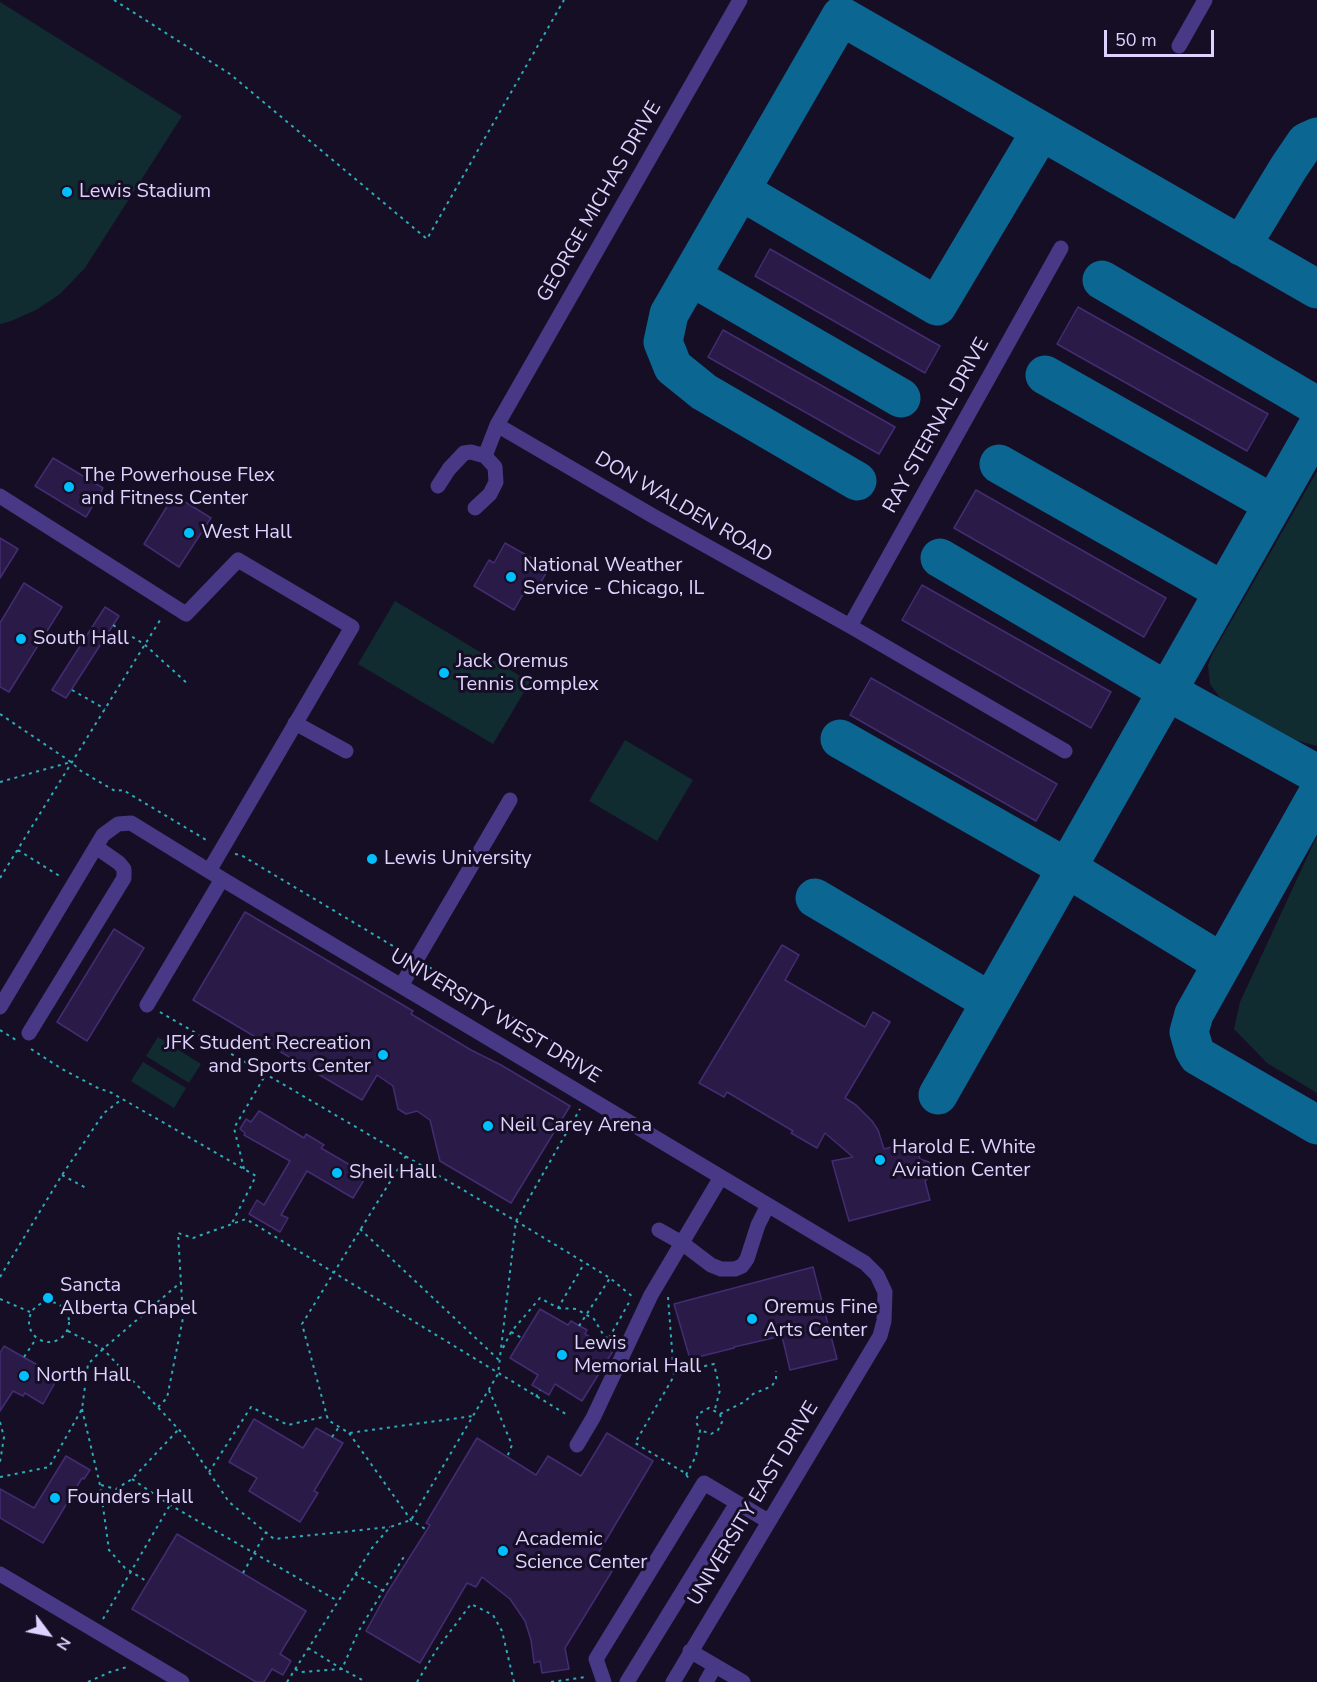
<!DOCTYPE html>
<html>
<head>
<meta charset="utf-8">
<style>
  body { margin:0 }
  #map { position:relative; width:1317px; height:1682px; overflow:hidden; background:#160e25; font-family:"Nunito Sans",sans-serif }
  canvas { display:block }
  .north { position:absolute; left:18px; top:1604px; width:60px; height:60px; -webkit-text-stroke:4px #160e25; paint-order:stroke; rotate:122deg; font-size:16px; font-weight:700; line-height:24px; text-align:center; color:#ded3ff }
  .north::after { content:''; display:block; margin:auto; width:21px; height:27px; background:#ded3ff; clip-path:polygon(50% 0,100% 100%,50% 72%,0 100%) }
  .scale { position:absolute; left:1104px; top:30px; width:110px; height:27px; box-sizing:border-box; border:3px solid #ded3ff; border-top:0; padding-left:8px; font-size:18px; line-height:21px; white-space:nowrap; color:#ded3ff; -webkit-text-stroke:4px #160e25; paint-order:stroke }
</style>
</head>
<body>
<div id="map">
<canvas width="1317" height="1682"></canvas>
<div class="north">N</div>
<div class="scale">50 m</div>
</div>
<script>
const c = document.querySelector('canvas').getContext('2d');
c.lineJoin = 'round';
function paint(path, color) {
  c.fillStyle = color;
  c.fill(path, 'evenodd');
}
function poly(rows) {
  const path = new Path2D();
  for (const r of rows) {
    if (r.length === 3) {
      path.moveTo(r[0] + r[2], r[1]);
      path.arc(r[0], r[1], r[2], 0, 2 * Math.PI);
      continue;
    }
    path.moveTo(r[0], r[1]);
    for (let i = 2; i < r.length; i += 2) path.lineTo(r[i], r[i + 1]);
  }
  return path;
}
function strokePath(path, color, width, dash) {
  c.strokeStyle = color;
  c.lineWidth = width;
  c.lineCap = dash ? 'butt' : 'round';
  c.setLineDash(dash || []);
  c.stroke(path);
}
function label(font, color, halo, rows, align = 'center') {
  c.font = font + ' "Nunito Sans",sans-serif';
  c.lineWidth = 6;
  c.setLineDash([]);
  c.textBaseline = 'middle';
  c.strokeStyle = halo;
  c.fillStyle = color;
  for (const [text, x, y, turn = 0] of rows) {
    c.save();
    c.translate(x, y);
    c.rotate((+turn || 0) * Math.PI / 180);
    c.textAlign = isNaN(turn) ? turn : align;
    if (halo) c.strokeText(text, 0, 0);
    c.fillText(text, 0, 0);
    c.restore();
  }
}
paint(poly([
  [0,2,182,116,85,268,60,294,36,310,11,321,0,324],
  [1317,471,1317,745,1316,746,1296,740,1221,699,1210,684,1208,665,1213,653],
  [395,601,530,682,493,744,358,664],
  [625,740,693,780,657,841,589,801],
  [1317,836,1317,1093,1267,1063,1234,1029,1240,1002],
  [158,1037,201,1064,189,1083,146,1056],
  [143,1062,186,1088,174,1108,131,1081]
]), '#112c30');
strokePath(poly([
  [741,191,937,306,1041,131],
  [1241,246,1289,167,1306,142,1317,137],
  [692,277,901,398],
  [1102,280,1317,406],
  [1045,375,1273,504],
  [999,464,1223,591],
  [857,481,704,392,673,367,663,342,669,314,841,16,1317,289],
  [940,558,1167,691,1317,774],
  [840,739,1067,868,1317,427],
  [1317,795,1194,1014,1189,1032,1194,1049,1198,1056,1317,1125],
  [815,898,991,1002],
  [938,1095,1067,868,1222,963]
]), '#0b6692', 39);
const building = poly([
  [770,249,940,346,925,373,755,276,770,249],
  [1078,307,1268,414,1247,451,1057,344,1078,307],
  [723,330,895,427,879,454,708,357,723,330],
  [53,458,103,488,86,517,35,486,53,458],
  [976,490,1166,598,1144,637,954,528,976,490],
  [174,495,211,518,179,567,144,544,174,495],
  [0,538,18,549,0,578,0,538],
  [505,543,549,568,535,592,527,587,514,610,474,586,489,560,494,563,505,543],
  [24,583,62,607,9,692,0,687,0,623,24,583],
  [922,585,1111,692,1091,728,902,620,922,585],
  [105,607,119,616,66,698,52,690,105,607],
  [871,678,1057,784,1036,821,850,715,871,678],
  [245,912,413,1011,411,1014,471,1050,501,1065,570,1106,511,1203,440,1161,430,1120,417,1111,406,1114,398,1109,393,1086,377,1075,362,1100,193,1000,245,912],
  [114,929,144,948,87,1041,57,1022,114,929],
  [782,945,799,955,785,980,865,1027,873,1012,890,1022,845,1098,856,1105,872,1121,878,1130,884,1149,915,1141,920,1159,929,1162,933,1169,932,1174,925,1181,930,1200,849,1221,832,1161,853,1157,825,1133,817,1148,791,1133,793,1131,727,1092,724,1097,699,1083,782,945],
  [259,1111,304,1138,306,1134,324,1145,321,1148,367,1175,353,1198,307,1171,281,1215,288,1218,280,1232,249,1214,257,1200,264,1205,290,1161,244,1135,245,1133,240,1129,246,1119,251,1122,259,1111],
  [813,1267,837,1359,790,1370,782,1336,734,1347,734,1348,690,1359,674,1304,813,1267],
  [540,1309,568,1325,571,1321,587,1330,585,1334,613,1351,582,1401,555,1384,549,1395,532,1385,538,1375,510,1358,540,1309],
  [4,1346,41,1367,39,1370,56,1381,43,1404,25,1393,23,1396,13,1391,0,1411,0,1353,4,1346],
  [254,1419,303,1448,316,1428,343,1443,314,1491,318,1493,300,1522,249,1491,257,1478,229,1462,254,1419],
  [607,1433,653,1461,596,1557,614,1568,565,1648,569,1669,542,1673,540,1661,534,1663,531,1640,525,1621,510,1599,482,1577,476,1587,467,1583,420,1663,366,1631,387,1593,430,1525,426,1523,477,1438,536,1475,548,1456,581,1476,607,1433],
  [66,1456,90,1470,84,1479,82,1478,43,1543,0,1518,0,1489,34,1508,66,1456],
  [177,1534,306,1611,280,1654,291,1661,283,1675,272,1669,264,1682,256,1682,132,1609,177,1534]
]);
paint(building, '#2a1a47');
strokePath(building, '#442c73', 1.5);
strokePath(poly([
  [114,0,230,74,427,239,564,0],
  [113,625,144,644,189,685],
  [72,690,105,709],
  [0,714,71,762,81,771,115,791,123,790,208,841],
  [0,782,71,762],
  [18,850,61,877],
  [235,854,241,855,403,952],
  [0,878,162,617],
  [429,967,602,1071,595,1083],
  [160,1012,516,1221,610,1278,633,1297],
  [0,1030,16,1040],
  [31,1049,62,1069,98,1088,112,1093,256,1176,232,1223],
  [406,1156,302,1324,328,1420,349,1433,473,1416],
  [244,1169,234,1128,266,1074],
  [62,1175,86,1188],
  [360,1229,500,1361],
  [0,1277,62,1175,104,1113,122,1099],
  [668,1297,674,1376,635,1443,685,1473,689,1479],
  [0,1299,30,1312],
  [49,1322,20],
  [558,1308,576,1309,594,1319,604,1336,613,1341],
  [579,1326,610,1278],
  [68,1331,103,1349,184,1435,229,1502,274,1539,390,1527],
  [511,1332,522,1338],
  [609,1338,631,1299],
  [503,1348,511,1332,540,1298,558,1308,584,1264],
  [24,1357,36,1339],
  [675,1373,714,1364,720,1390,715,1409],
  [489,1390,512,1445,507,1457],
  [536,1397,540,1390],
  [158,1407,167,1398,183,1318,178,1233,193,1238,246,1219,569,1416],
  [82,1409,100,1485,109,1550,125,1568,148,1582],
  [720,1414,744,1402,753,1394,772,1386,776,1379,776,1371],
  [0,1422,4,1437,0,1462],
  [349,1433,411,1520,427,1530],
  [332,1437,339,1427],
  [209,1472,251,1407,288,1425,327,1416],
  [686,1475,696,1456,700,1430,696,1422,698,1414,709,1408,720,1414,722,1422,718,1430,711,1434,700,1430],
  [0,1477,49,1467,82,1409,88,1364,103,1349,181,1282],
  [132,1479,170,1505,338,1601],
  [101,1485,116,1489,132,1479,178,1430],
  [243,1573,266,1532],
  [355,1574,387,1593],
  [103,1619,170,1505],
  [308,1648,342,1669,358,1632,403,1558,407,1560],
  [295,1669,301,1672,342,1669,366,1682],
  [88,1682,110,1672,127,1667],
  [287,1682,372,1548,390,1527,411,1520,498,1374,516,1221,580,1109],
  [417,1682,437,1649,471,1604,493,1615,502,1631,514,1682],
  [551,1682,586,1677]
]), '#2dacb9', 2, [3, 4.5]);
strokePath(poly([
  [1179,46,1205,0],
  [497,425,653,516,850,626,1065,751],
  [485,456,497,425,740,0],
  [438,486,449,469,464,453,471,452,485,456,495,467,496,482,490,494,475,508],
  [0,496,186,614,238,560,352,627,209,871],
  [850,626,1061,248],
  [295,723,346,751],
  [401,986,510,800],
  [147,1005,222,879],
  [0,1007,103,835,118,824,131,823,222,879,865,1263,877,1275,885,1292,884,1321,880,1336,673,1682],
  [29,1033,124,878,124,869,119,863,96,847],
  [659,1230,682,1243,711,1265,721,1269,735,1269,742,1266,747,1259,758,1225,768,1205],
  [577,1445,593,1418,651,1295,721,1177],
  [0,1574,182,1682],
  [690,1651,743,1682],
  [604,1682,596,1659,704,1483,768,1521],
  [627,1682,737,1503],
  [706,1682,715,1666]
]), '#473985', 15);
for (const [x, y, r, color] of [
  [67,192,6,"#00bffe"],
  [69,487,6,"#00bffe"],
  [189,533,6,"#00bffe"],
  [511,577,6,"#00bffe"],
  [21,639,6,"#00bffe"],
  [444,673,6,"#00bffe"],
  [372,859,6,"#00bffe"],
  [383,1055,6,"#00bffe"],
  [488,1126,6,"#00bffe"],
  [880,1160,6,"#00bffe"],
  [337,1173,6,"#00bffe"],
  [48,1298,6,"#00bffe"],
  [752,1319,6,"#00bffe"],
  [562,1355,6,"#00bffe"],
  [24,1376,6,"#00bffe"],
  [55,1498,6,"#00bffe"],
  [503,1551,6,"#00bffe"]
]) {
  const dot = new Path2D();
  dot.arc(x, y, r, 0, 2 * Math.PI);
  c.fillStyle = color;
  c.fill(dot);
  strokePath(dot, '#160e25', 2);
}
label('20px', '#ded3ff', '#160e25', [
  ["Lewis Stadium",79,192],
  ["The Powerhouse Flex",81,476],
  ["and Fitness Center",81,499],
  ["West Hall",201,533],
  ["National Weather",523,566],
  ["Service - Chicago, IL",523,589],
  ["South Hall",33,639],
  ["Jack Oremus",456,662],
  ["Tennis Complex",456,685],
  ["Lewis University",384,859],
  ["JFK Student Recreation",371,1044,"right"],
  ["and Sports Center",371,1067,"right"],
  ["Neil Carey Arena",500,1126],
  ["Harold E. White",892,1148],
  ["Aviation Center",892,1171],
  ["Sheil Hall",349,1173],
  ["Sancta",60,1286],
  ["Alberta Chapel",60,1309],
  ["Oremus Fine",764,1308],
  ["Arts Center",764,1331],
  ["Lewis",574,1344],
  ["Memorial Hall",574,1367],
  ["North Hall",36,1376],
  ["Founders Hall",67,1498],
  ["Academic",515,1540],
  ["Science Center",515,1563]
], 'left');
label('20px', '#ded3ff', '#160e25', [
  ["GEORGE MICHAS DRIVE",600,202,-60],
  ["RAY STERNAL DRIVE",937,426,-61],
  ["DON WALDEN ROAD",683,508,30],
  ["UNIVERSITY WEST DRIVE",495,1017,31],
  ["UNIVERSITY EAST DRIVE",754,1504,-59]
]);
</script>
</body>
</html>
